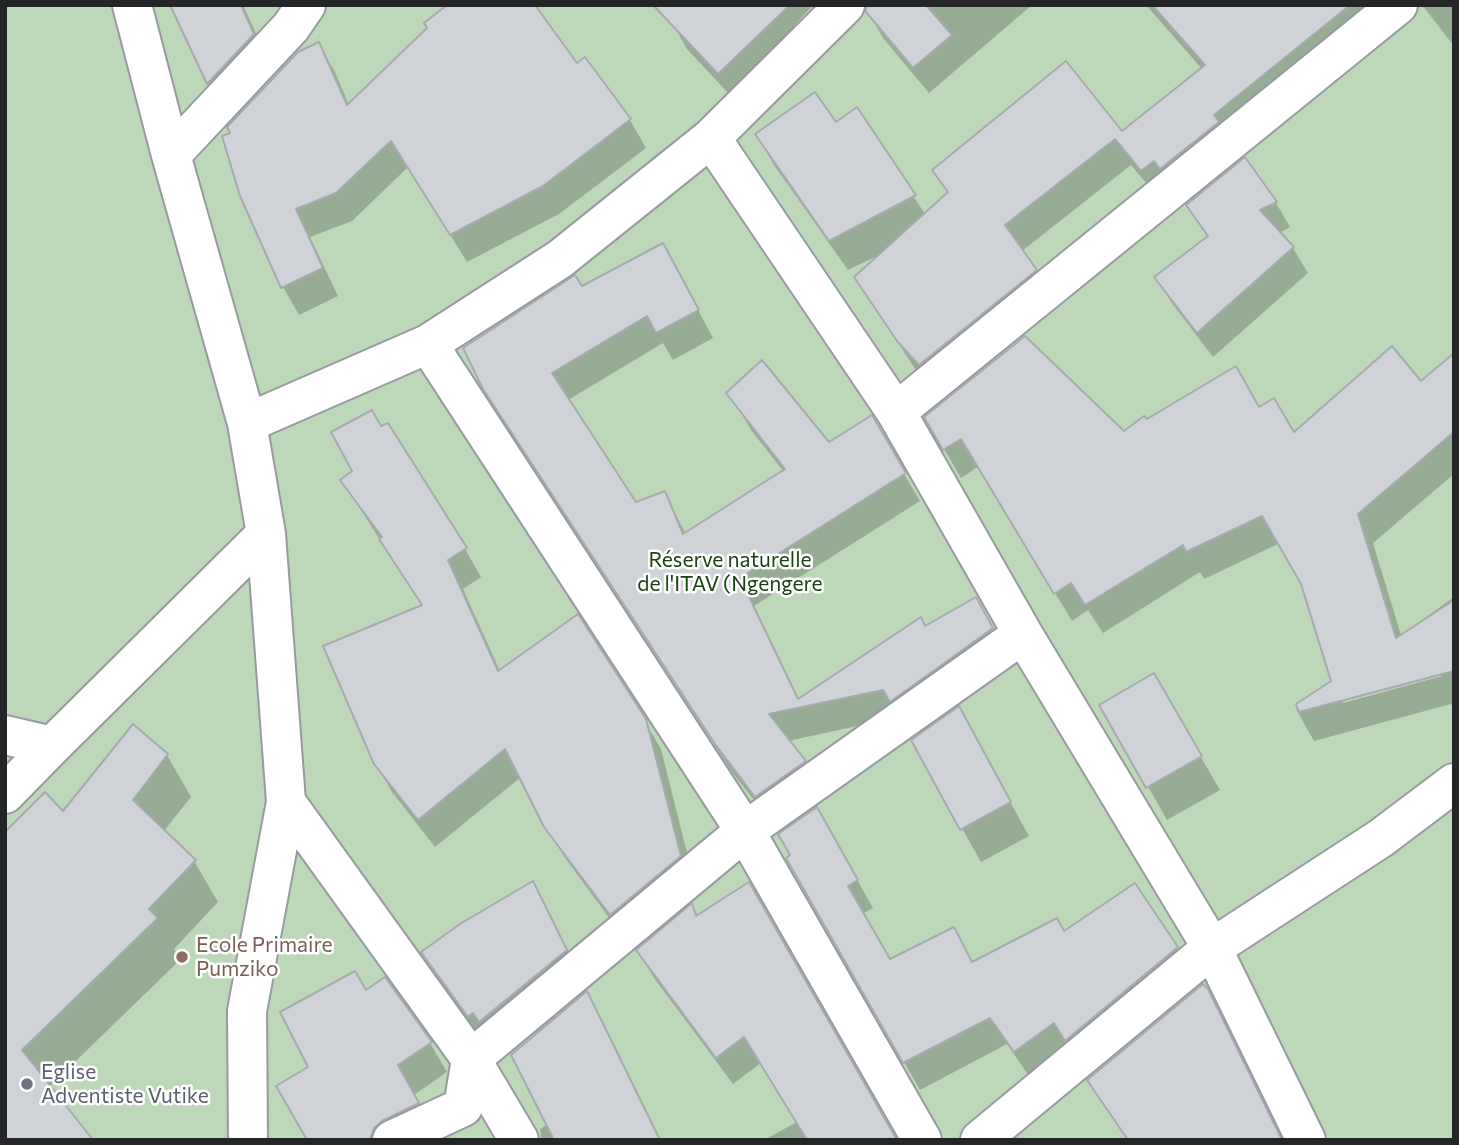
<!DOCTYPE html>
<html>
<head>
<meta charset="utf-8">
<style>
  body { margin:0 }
  #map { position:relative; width:1459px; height:1145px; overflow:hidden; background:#edf0f6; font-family:Commissioner,sans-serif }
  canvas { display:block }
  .frame { position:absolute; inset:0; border:7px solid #242527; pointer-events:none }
</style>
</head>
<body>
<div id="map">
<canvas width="1459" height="1145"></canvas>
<div class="frame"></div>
</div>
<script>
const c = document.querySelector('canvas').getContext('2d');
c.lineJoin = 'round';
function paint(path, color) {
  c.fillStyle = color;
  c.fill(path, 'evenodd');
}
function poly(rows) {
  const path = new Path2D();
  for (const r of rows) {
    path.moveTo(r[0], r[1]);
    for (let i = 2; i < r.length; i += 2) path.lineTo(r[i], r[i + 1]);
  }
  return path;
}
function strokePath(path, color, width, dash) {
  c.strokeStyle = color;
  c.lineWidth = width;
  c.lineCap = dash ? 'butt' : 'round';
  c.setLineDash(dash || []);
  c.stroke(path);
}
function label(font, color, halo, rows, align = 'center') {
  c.font = font + ' Commissioner,sans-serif';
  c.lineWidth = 5;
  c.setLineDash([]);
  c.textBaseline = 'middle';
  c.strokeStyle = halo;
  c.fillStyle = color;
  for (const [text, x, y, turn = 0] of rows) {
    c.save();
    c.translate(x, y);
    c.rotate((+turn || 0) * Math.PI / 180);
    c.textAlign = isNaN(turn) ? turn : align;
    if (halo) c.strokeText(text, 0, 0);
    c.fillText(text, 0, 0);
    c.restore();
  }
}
paint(poly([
  [5,5,1454,5,1454,1140,5,1140]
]), '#bdd7b9');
paint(poly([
  [172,5,246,5,244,7,270,64,225,112,209,84],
  [693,5,813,5,731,96,687,49,673,24],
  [867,5,1032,5,929,93,883,38,868,11],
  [1146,5,1409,5,1158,197,1131,165,1022,251,1051,298,936,391,915,369,856,277,881,254,848,270,774,165,757,135,836,124,856,110,925,214,948,194,935,170,1122,133,1202,69],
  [1422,5,1454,5,1454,46],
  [319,45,335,72,349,105,577,65,630,120,646,148,559,214,467,262,408,167,352,221,310,237,338,296,299,315,283,287,233,135],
  [1276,203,1290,227,1279,233,1293,248,1308,273,1213,357,1171,302,1156,277,1208,238,1188,205],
  [678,273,713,338,673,360,663,343,568,400,635,504,664,493,686,534,784,472,751,430,735,402,829,444,871,418,920,501,754,606,799,700,975,600,1007,656,899,717,788,741,805,762,820,789,772,823,732,772,501,416,582,289],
  [1454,355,1454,474,1373,543,1401,635,1454,597,1454,708,1451,704,1314,741,1296,709,1333,683,1302,583,1280,543,1204,579,1200,572,1103,633,1088,610,1072,621,979,466,961,478,926,418,1124,434,1146,421,1259,409,1293,435,1421,383],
  [1441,672,1442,676,1343,703,1343,699],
  [342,481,465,549,481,577,463,589,500,671,644,720,661,749,695,885,627,942,563,855,521,777,435,847,392,792,375,763,423,606],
  [1153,675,1220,790,1167,820,1102,706],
  [913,741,977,742,1029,836,981,862],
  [167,755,191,797,163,832,194,861,218,902,174,949,180,960,49,1087,5,1140,63,813],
  [817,809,873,908,862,914,889,962,972,964,1064,933,1135,885,1193,976,1031,1079,1007,1044,920,1090,788,859],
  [533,883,582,979,485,1044,439,980,423,952],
  [692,906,698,916,896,1140,764,1140,797,1122,761,1063,733,1084,654,978,638,951],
  [1206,990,1224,1021,1282,1140,1127,1140,1089,1081],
  [366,992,430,1043,447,1072,414,1095,434,1133,375,1140,309,1140,310,1068],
  [587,994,602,1020,660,1140,542,1140,540,1129,548,1124]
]), '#0003');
const building = poly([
  [170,5,241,5,254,34,207,84,170,5],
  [447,5,535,5,577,63,585,57,631,119,543,186,450,235,391,141,336,193,296,209,323,268,281,288,240,196,222,136,230,133,227,127,298,52,319,42,347,105,427,28,424,23,447,5],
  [653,5,790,5,718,74,653,5],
  [866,5,926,5,952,35,913,68,866,12,866,5],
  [1152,5,1350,5,1214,115,1219,122,1160,169,1154,161,1141,171,1115,139,1005,225,1037,270,919,365,897,341,854,277,948,192,932,170,1066,61,1122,131,1205,65,1152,5],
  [815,92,836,122,857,107,916,195,829,241,755,134,815,92],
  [1245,157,1277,202,1260,210,1294,247,1197,333,1154,277,1208,236,1186,205,1245,157],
  [663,243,699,310,656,333,647,316,552,373,636,502,665,491,683,534,785,469,726,393,762,360,829,442,872,415,906,473,740,578,798,699,921,617,925,626,976,597,993,628,890,702,883,690,769,714,806,761,755,797,715,744,483,389,463,348,575,275,582,286,663,243],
  [1025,336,1124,431,1144,416,1147,419,1236,366,1259,407,1274,398,1294,432,1392,346,1421,381,1454,353,1454,432,1358,514,1396,638,1454,600,1454,671,1299,712,1296,704,1331,681,1301,584,1262,516,1186,552,1183,545,1085,605,1071,583,1054,594,961,439,943,450,924,417,1025,336],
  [372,410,381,426,388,423,467,548,448,560,498,671,578,614,646,719,681,856,610,915,544,827,505,749,418,820,374,764,323,646,422,605,379,539,382,537,340,480,352,471,331,432,372,410],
  [1154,673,1202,756,1146,788,1099,705,1154,673],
  [959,706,1011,802,960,830,911,740,959,706],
  [133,724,168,754,133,800,196,860,149,909,158,918,22,1050,93,1140,5,1140,5,832,45,792,63,811,133,724],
  [817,807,858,880,848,886,890,959,954,927,972,962,1057,918,1064,931,1135,883,1178,947,1065,1041,1054,1023,1014,1052,990,1018,903,1063,786,858,790,855,778,834,817,807],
  [533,881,567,950,479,1022,473,1013,468,1017,421,952,460,924,533,881],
  [749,882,897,1140,807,1140,744,1037,716,1058,636,950,692,903,696,916,749,882],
  [355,971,366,990,385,977,432,1042,398,1065,419,1103,382,1121,374,1128,370,1140,307,1140,276,1086,308,1067,280,1012,355,971],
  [1203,984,1208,989,1282,1140,1128,1140,1087,1080,1203,984],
  [587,991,660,1140,554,1140,511,1055,587,991]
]);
paint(building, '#cfd2d7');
strokePath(building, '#a7aaaf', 2);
const minor = poly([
  [132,5,171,155,247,423,266,534,286,802,247,1011,248,1140],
  [711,138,896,412,1023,634,1212,948,1306,1140],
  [171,155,291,27,306,5],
  [428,344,745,831,922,1140],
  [896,412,1398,5],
  [247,423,428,344,560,259,711,138,845,5],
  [5,735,52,746],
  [5,794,52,746,266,534],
  [286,802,471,1059,519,1140],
  [392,1140,463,1107,471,1059,745,831,1023,634],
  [980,1140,1212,948,1381,838,1454,783]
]);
strokePath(minor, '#979a9f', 42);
strokePath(minor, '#fff', 38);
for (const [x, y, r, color] of [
  [182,957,7,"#8d6e63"],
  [27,1084,7,"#6b7280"]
]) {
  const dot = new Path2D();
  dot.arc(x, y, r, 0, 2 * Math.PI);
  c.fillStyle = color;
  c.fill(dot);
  strokePath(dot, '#fff', 2.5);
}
label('21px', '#1a4314', '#fff', [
  ["Réserve naturelle",730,560],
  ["de l'ITAV (Ngengere",730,584]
]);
label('21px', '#785e54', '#fff', [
  ["Ecole Primaire",196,945],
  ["Pumziko",196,969]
], 'left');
label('21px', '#5b616d', '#fff', [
  ["Eglise",41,1072],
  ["Adventiste Vutike",41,1096]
], 'left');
</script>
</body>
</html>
